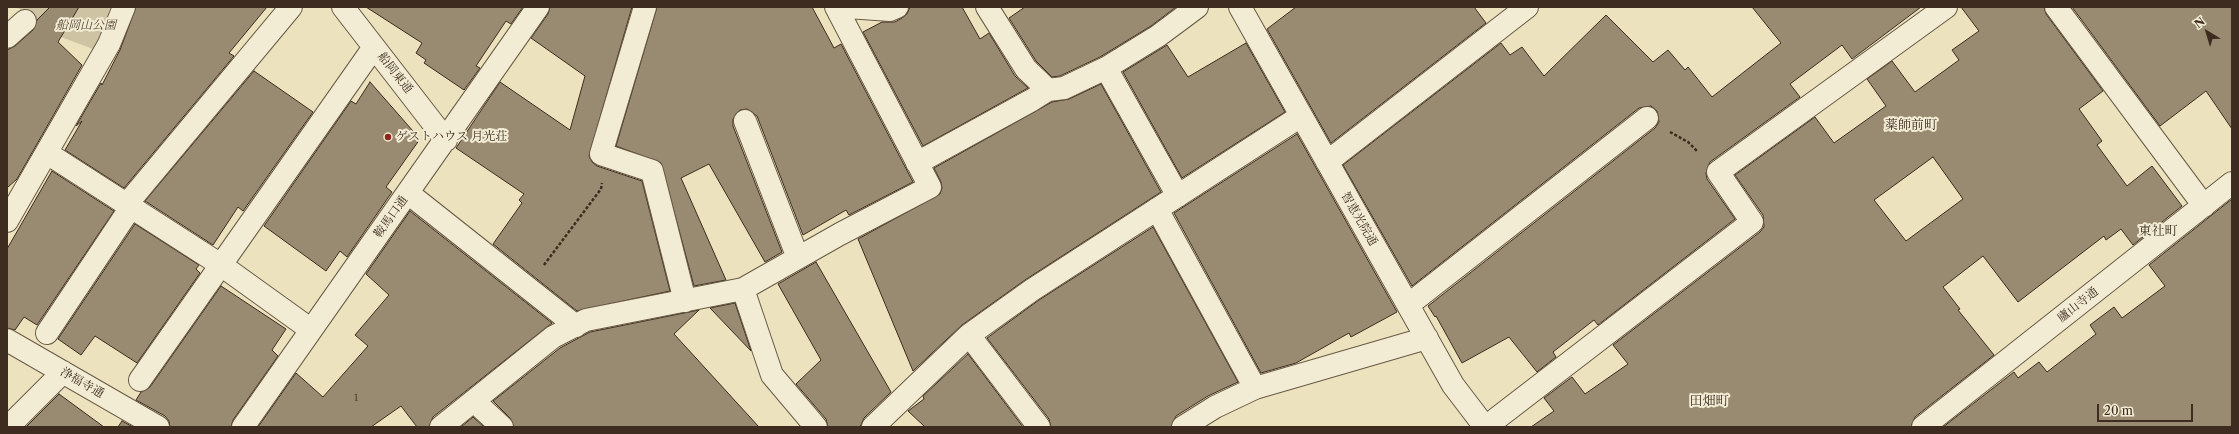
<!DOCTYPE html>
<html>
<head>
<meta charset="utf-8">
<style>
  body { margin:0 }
  #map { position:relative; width:2239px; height:434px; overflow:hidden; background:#ece2bd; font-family:"Libre Caslon Text",serif }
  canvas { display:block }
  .frame { position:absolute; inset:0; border:8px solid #3d2c1f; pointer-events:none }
  .north { position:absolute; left:2187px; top:12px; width:40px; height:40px; -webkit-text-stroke:3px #f3ecd4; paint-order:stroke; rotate:322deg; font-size:11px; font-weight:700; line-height:16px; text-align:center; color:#3d2c1f }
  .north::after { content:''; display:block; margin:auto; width:14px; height:18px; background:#3d2c1f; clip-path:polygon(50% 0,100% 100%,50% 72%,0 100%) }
  .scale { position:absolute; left:2097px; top:404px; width:96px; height:18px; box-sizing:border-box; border:2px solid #3d2c1f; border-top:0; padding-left:5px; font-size:12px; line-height:14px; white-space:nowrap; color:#3d2c1f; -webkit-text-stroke:3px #f3ecd4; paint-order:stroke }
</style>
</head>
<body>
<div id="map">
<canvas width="2239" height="434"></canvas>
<div class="frame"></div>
<div class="north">N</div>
<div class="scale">20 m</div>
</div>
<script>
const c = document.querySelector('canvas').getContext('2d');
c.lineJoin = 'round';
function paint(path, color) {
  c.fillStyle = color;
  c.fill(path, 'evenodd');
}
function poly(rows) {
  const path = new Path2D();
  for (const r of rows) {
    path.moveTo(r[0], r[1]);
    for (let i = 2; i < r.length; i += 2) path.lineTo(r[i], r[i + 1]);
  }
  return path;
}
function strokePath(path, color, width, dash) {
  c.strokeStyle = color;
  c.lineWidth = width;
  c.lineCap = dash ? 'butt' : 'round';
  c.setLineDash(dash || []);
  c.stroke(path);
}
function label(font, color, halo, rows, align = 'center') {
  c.font = font + ' "Libre Caslon Text","Noto Serif JP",serif';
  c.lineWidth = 4;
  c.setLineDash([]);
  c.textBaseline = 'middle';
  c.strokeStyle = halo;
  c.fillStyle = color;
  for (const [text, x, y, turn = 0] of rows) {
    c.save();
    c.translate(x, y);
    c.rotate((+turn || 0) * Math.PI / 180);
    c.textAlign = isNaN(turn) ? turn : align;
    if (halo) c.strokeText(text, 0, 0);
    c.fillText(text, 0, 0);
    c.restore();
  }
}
paint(poly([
  [17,7,113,7,101,52,53,34]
]), '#cec3a2');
const building = poly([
  [50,7,79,7,58,42,82,65,17,179,7,188,7,50,15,46,33,30,37,20,50,7],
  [136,7,267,7,229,53,234,56,124,188,65,150,82,121,76,126,101,83,102,85,120,50,136,7],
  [366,7,523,7,511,24,506,21,476,66,480,68,464,90,424,63,426,60,416,53,422,43,366,7],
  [550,7,632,7,589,156,592,162,597,166,642,181,670,291,577,311,493,244,522,203,519,200,524,194,456,148,500,82,570,130,585,76,531,38,548,14,550,7],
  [657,7,812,7,834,48,841,44,913,182,849,215,846,210,803,235,757,116,747,109,740,110,733,119,733,126,782,252,765,262,709,164,681,178,726,280,694,286,661,163,616,146,657,7],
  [910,7,962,7,980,39,989,33,1015,76,1028,88,923,146,863,32,882,22,895,22,902,18,907,14,910,7],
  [1025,7,1176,7,1151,26,1100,57,1060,76,1052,77,1036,61,1009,18,1025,7],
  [1296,7,1474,7,1486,23,1331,143,1267,29,1296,7],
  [1752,7,1921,7,1852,59,1842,45,1790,84,1800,97,1710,162,1706,173,1707,179,1735,219,1598,325,1594,320,1553,352,1556,357,1537,372,1509,337,1462,363,1436,316,1435,317,1428,306,1655,128,1659,122,1657,111,1651,106,1639,108,1412,286,1343,165,1501,43,1510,55,1522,47,1544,76,1606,15,1653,62,1668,50,1685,70,1688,67,1712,97,1781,43,1752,7],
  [1961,7,2044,7,2046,14,2103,91,2079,109,2102,141,2097,145,2127,186,2152,166,2182,206,2133,245,2121,229,2106,240,2104,236,2018,302,1983,256,1943,287,1960,309,1958,310,1994,355,1915,417,1911,427,1531,427,1554,411,1544,398,1572,377,1585,394,1628,364,1613,345,1760,232,1764,227,1763,215,1735,175,1815,117,1834,143,1886,106,1867,79,1892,61,1915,92,1959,60,1952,50,1979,31,1961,7],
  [1933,157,1963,199,1906,241,1874,200,1933,157],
  [2072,7,2232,7,2232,129,2206,91,2160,126,2072,7],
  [1246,43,1285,112,1182,178,1123,72,1167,45,1188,77,1246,43],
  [254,71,313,112,243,211,238,207,213,245,145,201,254,71],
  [370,82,420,139,386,187,392,192,347,257,340,251,326,271,264,226,351,101,356,104,370,82],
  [1101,84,1161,192,1025,280,962,325,913,371,858,239,940,194,942,188,941,182,934,168,1052,102,1069,99,1101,84],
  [1297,134,1397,312,1351,337,1349,333,1296,363,1261,373,1174,213,1297,134],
  [52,171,114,211,37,325,24,317,15,330,7,328,7,249,52,171],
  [2232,199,2232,427,1943,427,2014,372,2018,378,2039,362,2047,372,2096,334,2090,325,2114,307,2122,318,2165,286,2149,265,2232,199],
  [410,211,552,323,433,417,429,427,417,427,401,406,371,427,258,427,296,373,323,397,368,346,355,335,389,295,366,274,410,211],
  [135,224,199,265,196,269,200,273,137,363,95,336,81,355,58,339,135,224],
  [1153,227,1238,382,1208,396,1176,416,1171,427,1051,427,1049,419,987,338,1039,300,1153,227],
  [816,262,891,392,864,418,860,427,828,427,826,419,796,384,821,360,778,284,816,262],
  [221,286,286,329,272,350,278,356,233,420,231,427,170,427,169,421,165,416,136,400,141,392,150,387,221,286],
  [735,303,751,351,710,308,735,303],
  [699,310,674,334,759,427,514,427,510,418,493,401,560,348,590,332,699,310],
  [968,354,1023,427,925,427,908,411,924,399,923,396,968,354],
  [59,394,104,427,26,427,59,394],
  [473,417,484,427,461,427,473,417],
  [122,421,133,427,118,427,122,421]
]);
paint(building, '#988b71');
strokePath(building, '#3d2c1f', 1);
const minor = poly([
  [343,7,446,140],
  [645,7,601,154,652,171,685,301],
  [848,7,890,10,897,7],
  [987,7,1026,69,1048,90],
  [1240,7,1453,385,1485,427],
  [2056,7,2204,206],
  [7,37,25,21],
  [1106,68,1178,196],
  [745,121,798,258],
  [47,153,221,265,310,329],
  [1327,162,1527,7],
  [917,163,1032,100,1048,90,1064,88,1106,68,1158,36,1197,7],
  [408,193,576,326],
  [127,204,291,7],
  [1157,209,1255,388],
  [7,221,109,44,124,7],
  [743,289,772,375,816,427],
  [1408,305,1647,118],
  [47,333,131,207],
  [969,335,1039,427],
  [7,340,158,427],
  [140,380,374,47],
  [475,402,502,427],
  [1496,419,1752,222,1718,172,1946,7],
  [8,427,63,372],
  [243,427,538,7],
  [441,427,553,337,586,320,743,289,840,234,930,187,836,7],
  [873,427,969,335,1032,290,1301,116],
  [1183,427,1215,407,1255,388,1427,338],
  [1923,427,2232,183]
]);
strokePath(minor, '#695a46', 24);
strokePath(poly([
  [1670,132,1688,142,1698,152],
  [544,265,601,189,602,183]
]), '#3d2c1f', 2.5, [3, 2]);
strokePath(minor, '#f3ecd4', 22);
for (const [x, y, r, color] of [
  [388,137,4,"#8f2418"]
]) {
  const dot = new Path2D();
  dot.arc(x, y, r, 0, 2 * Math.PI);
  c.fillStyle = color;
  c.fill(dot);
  strokePath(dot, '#f3ecd4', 1.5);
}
label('10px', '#544434', null, [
  ["1",356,398]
]);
label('italic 12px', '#5a4a39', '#f3ecd4', [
  ["船岡山公園",86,26]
]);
label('12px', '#3d2c1f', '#f3ecd4', [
  ["船岡東通",395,73,52],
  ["鞍馬口通",391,217,-54],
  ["智恵光院通",1359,219,60],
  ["廬山寺通",2078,305,-38],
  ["浄福寺通",82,383,30]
]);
label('12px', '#3d2c1f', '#f3ecd4', [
  ["ゲストハウス 月光荘",396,137]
], 'left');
label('13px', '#3d2c1f', '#f3ecd4', [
  ["薬師前町",1911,125],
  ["東社町",2158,231],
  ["田畑町",1709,401]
]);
</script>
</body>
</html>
